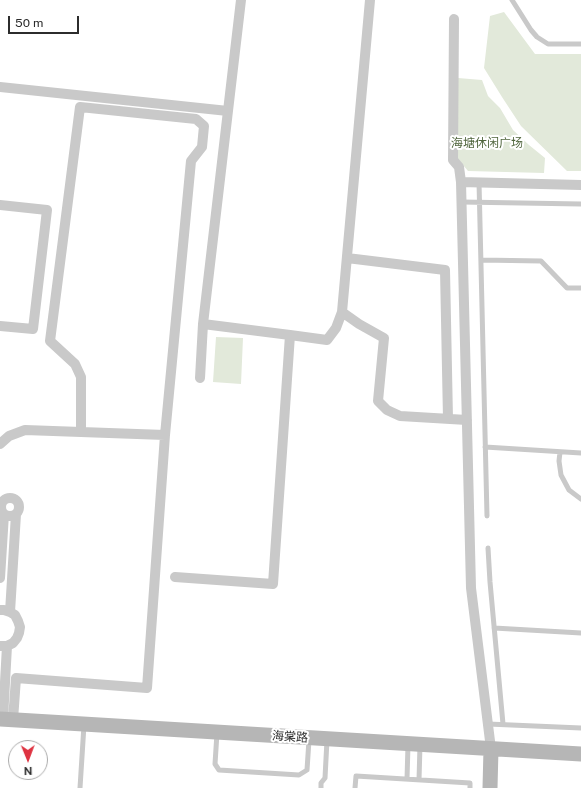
<!DOCTYPE html>
<html>
<head>
<meta charset="utf-8">
<style>
  body { margin:0 }
  #map { position:relative; width:581px; height:788px; overflow:hidden; background:#fff; font-family:"Public Sans",sans-serif }
  canvas { display:block }
  .north { position:absolute; left:8px; top:740px; width:40px; height:40px; box-sizing:border-box; background:#fff; border:1px solid #ababab; border-radius:50%; rotate:179deg; font-size:11px; font-weight:700; line-height:16px; text-align:center; color:#2c2c2c }
  .north::after { content:''; display:block; margin:auto; width:14px; height:18px; background:#de3341; clip-path:polygon(50% 0,100% 100%,50% 72%,0 100%) }
  .scale { position:absolute; left:8px; top:16px; width:71px; height:18px; box-sizing:border-box; border:2px solid #2c2c2c; border-top:0; padding-left:5px; font-size:12px; line-height:14px; white-space:nowrap; color:#2c2c2c; -webkit-text-stroke:3px #fff; paint-order:stroke }
</style>
</head>
<body>
<div id="map">
<canvas width="581" height="788"></canvas>
<div class="north">N</div>
<div class="scale">50 m</div>
</div>
<script>
const c = document.querySelector('canvas').getContext('2d');
c.lineJoin = 'round';
function paint(path, color) {
  c.fillStyle = color;
  c.fill(path, 'evenodd');
}
function poly(rows) {
  const path = new Path2D();
  for (const r of rows) {
    if (r.length === 3) {
      path.moveTo(r[0] + r[2], r[1]);
      path.arc(r[0], r[1], r[2], 0, 2 * Math.PI);
      continue;
    }
    path.moveTo(r[0], r[1]);
    for (let i = 2; i < r.length; i += 2) path.lineTo(r[i], r[i + 1]);
  }
  return path;
}
function strokePath(path, color, width, dash) {
  c.strokeStyle = color;
  c.lineWidth = width;
  c.lineCap = dash ? 'butt' : 'round';
  c.setLineDash(dash || []);
  c.stroke(path);
}
function label(font, color, halo, rows, align = 'center') {
  c.font = font + ' "Public Sans","Noto Sans SC",sans-serif';
  c.lineWidth = 4;
  c.setLineDash([]);
  c.textBaseline = 'middle';
  c.strokeStyle = halo;
  c.fillStyle = color;
  for (const [text, x, y, turn = 0] of rows) {
    c.save();
    c.translate(x, y);
    c.rotate((+turn || 0) * Math.PI / 180);
    c.textAlign = isNaN(turn) ? turn : align;
    if (halo) c.strokeText(text, 0, 0);
    c.fillText(text, 0, 0);
    c.restore();
  }
}
paint(poly([
  [504,12,535,54,581,54,581,171,567,171,521,126,502,97,484,68,490,16],
  [458,78,482,80,488,96,500,108,513,130,529,145,545,158,544,173,468,171,458,159],
  [216,337,243,338,241,384,213,382]
]), '#e2e9da');
strokePath(poly([
  [512,0,531,30,537,37,548,44,581,44],
  [479,182,487,516],
  [461,202,581,204],
  [481,260,541,261,567,288,581,288],
  [485,447,581,453],
  [560,452,559,461,561,475,569,490,581,499],
  [488,548,490,582,503,724],
  [494,628,581,633],
  [488,724,581,728],
  [217,733,215,764,219,770,299,775,307,770,309,740],
  [407,779,408,745],
  [419,780,420,745],
  [80,788,84,725],
  [321,788,321,783,325,778,327,740],
  [355,788,356,776,470,783,470,788]
]), '#c9c9c9', 5);
strokePath(poly([
  [454,19,453,160,459,167,461,182],
  [0,87,228,111],
  [0,205,47,210,33,329,0,326],
  [347,258,445,270,448,419],
  [342,312,359,324,384,338,378,401,387,410,400,416,467,420],
  [203,324,241,0],
  [290,335,327,340,336,328,342,312,370,0],
  [81,432,81,377,75,364,50,341,80,107,196,119,204,126,202,147,191,161,165,435],
  [0,444,9,436,25,430,165,435,147,688,16,678,13,720],
  [10,507,9],
  [175,577,273,584,290,335,203,324,200,378],
  [0,578,4,514],
  [0,610,4,610,10,612,15,615,18,621,20,627,19,633,17,638,13,643,7,646,0,646],
  [10,612,16,514],
  [3,719,7,646],
  [491,749,471,588,461,182,581,185]
]), '#c9c9c9', 10);
strokePath(poly([
  [0,719,581,754],
  [490,788,491,749]
]), '#b6b6b6', 15);
label('12px', '#4f653c', '#fff', [
  ["海塘休闲广场",487,143]
]);
label('12px', '#2c2c2c', '#fff', [
  ["海棠路",290,737,4]
]);
</script>
</body>
</html>
